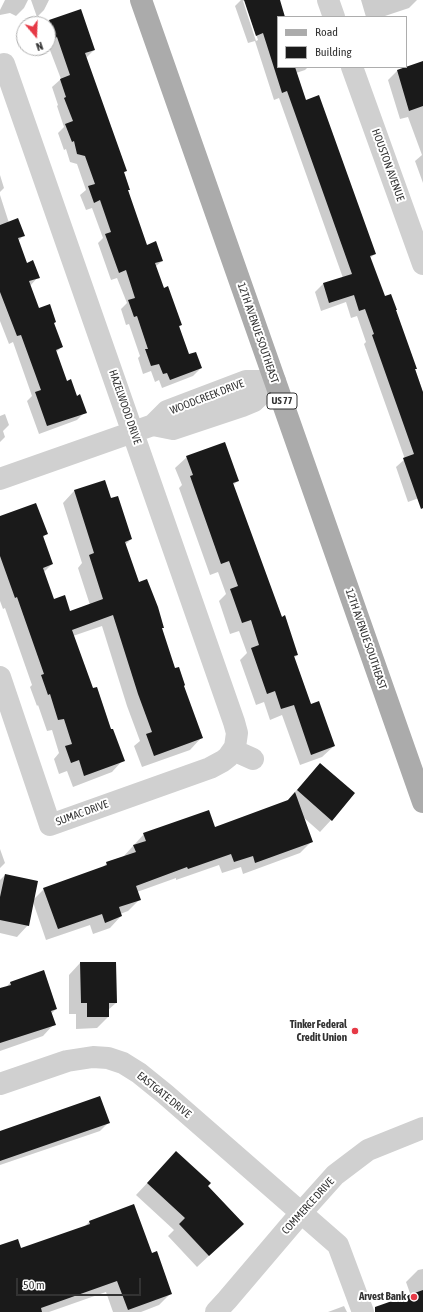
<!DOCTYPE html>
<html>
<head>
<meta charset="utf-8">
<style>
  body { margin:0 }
  #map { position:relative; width:423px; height:1312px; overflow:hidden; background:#fff; font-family:"Asap Condensed",sans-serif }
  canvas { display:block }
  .legend { position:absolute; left:277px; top:16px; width:130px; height:52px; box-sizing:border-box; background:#fff; border:1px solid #adadad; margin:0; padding:5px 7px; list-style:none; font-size:12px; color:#333 }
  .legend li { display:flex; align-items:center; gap:8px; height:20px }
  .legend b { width:20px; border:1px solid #adadad }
  .north { position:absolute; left:16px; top:16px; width:40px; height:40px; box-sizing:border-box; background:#fff; border:1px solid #adadad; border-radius:50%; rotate:161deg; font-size:11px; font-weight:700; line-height:16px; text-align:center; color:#333 }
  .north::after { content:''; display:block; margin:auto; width:14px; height:18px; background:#e63946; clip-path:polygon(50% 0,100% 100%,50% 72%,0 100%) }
  .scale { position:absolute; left:16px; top:1278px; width:125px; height:18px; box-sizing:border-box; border:2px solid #333; border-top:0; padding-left:5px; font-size:12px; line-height:14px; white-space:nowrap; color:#333; -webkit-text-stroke:3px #fff; paint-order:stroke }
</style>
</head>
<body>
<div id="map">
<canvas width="423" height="1312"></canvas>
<ul class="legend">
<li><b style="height:5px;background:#ababab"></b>Road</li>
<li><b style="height:11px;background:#1a1a1a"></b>Building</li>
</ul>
<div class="north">N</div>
<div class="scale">50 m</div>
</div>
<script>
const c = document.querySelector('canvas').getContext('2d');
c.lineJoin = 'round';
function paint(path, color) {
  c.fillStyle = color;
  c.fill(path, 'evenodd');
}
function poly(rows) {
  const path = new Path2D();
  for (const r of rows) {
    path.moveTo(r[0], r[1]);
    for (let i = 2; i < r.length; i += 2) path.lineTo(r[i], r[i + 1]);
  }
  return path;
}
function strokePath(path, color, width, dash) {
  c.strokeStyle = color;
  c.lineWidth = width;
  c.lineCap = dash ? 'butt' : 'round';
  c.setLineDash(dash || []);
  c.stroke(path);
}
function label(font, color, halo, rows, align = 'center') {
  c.font = font + ' "Asap Condensed",sans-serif';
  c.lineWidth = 4;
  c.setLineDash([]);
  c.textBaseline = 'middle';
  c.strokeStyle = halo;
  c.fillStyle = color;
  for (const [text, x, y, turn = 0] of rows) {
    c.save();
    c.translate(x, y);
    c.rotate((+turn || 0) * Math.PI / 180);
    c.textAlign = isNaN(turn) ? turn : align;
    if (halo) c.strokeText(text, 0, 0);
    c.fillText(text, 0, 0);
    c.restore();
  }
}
paint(poly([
  [5,0,28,0,24,8,16,16,10,13,0,15,0,10],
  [31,0,49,0,44,10,37,17],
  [241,0,279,0,284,17,278,17,278,67,308,67,305,70,296,73,305,101,375,254,370,258,384,298,391,296,423,393,423,509,419,498,408,502,396,467,405,459,364,344,366,342,357,316,351,318,346,302,321,311,315,292,323,284,343,278,279,98,274,100,255,41,248,43,235,6],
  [243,1,245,1,258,40,256,41],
  [361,0,417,0,409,8,382,17,366,17],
  [80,10,94,50,86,58,126,170,123,173,129,189,127,191,146,246,162,261,155,267,163,289,181,325,179,327,189,356,201,368,193,376,162,388,159,380,155,382,151,371,143,374,138,358,140,356,129,324,126,325,121,309,127,303,117,278,111,280,98,243,103,238,92,208,86,210,80,195,86,190,77,164,70,162,66,149,64,150,58,133,64,127,57,106,58,105,52,87,61,79,48,45,48,24,46,24,49,21],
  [423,62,423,183,415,161,422,155,408,117,400,119,388,80,397,71],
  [0,175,4,188,0,192],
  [0,195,9,223,23,236,18,241,26,264,38,277,30,286,38,309,55,322,54,324,62,347,56,352,67,382,85,412,77,420,39,434,27,401,32,396,13,342,9,344,0,321],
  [5,414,9,425,3,431,5,437,0,442,0,416],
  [187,457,238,481,233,485,281,618,297,655,294,658,311,705,334,746,322,757,300,765,282,715,270,720,264,702,256,705,240,660,247,653,239,631,230,634,219,601,226,594,218,572,210,575,179,488,182,485,175,468],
  [74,491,110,499,131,539,125,545,139,583,163,627,161,629,175,669,183,686,201,738,190,750,142,767,134,746,140,741,127,706,102,626,73,636,93,689,123,760,112,772,73,787,67,771,59,774,54,759,59,753,52,730,47,731,38,705,37,706,30,687,32,685,5,608,3,609,0,601,0,517,46,534,43,538,52,564,44,572,53,600,69,612,90,605,78,568,82,563,63,503],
  [320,764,331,820,320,832,303,817,312,841,300,853,243,874,241,867,222,873,219,865,176,880,176,878,137,892,140,899,128,911,120,914,121,916,110,928,93,934,90,925,46,940,33,902,28,925,17,937,0,933,0,880,5,875,33,900,44,889,102,868,107,863,123,857,144,834,215,829,286,802],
  [0,849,5,863,0,868],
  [80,963,116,1003,108,1010,108,1017,97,1028,76,1029,76,1014,69,1014,69,975],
  [43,971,56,1009,51,1014,54,1024,43,1036,0,1051,0,989,5,988,10,983],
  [108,1123,100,1131,0,1165,0,1132],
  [165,1164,207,1186,231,1235,197,1267,168,1236,174,1230,136,1195],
  [90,1221,151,1254,171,1293,159,1305,141,1312,113,1312,106,1292,49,1312,0,1312,0,1246,20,1249,83,1228],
  [423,1269,423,1312,380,1312,411,1296,406,1282,418,1270],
  [344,1306,347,1312,328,1312]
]), '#0003');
paint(poly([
  [244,0,280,0,285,17,278,17,278,67,295,67,306,100,319,95,376,254,370,256,385,296,391,294,397,310,396,310,417,369,415,369,423,392,423,508,421,509,403,458,414,454,372,335,374,334,365,309,359,311,354,295,329,303,323,283,352,274,287,91,282,93,263,33,256,36],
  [81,9,95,50,85,53,127,171,124,172,130,190,128,190,147,245,156,241,163,261,155,263,164,288,168,286,182,325,179,326,189,354,196,352,202,368,170,380,167,373,163,374,159,364,151,366,145,349,148,349,137,316,134,317,128,300,135,298,126,270,119,273,105,234,111,232,100,200,94,203,88,186,95,184,85,156,77,154,74,141,72,142,65,124,73,121,64,98,66,97,60,79,70,75,57,37,55,38,49,20],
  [423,61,423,106,409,111,397,70],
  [18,218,25,236,18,238,27,263,33,260,40,278,29,281,39,308,50,304,56,322,54,323,63,347,56,350,67,381,71,379,77,396,80,394,87,413,47,426,35,392,41,390,21,335,17,336,0,292,0,225],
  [225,442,239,481,233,483,282,617,285,615,298,655,294,656,311,704,319,701,335,746,311,755,294,705,281,709,275,691,267,694,251,648,259,645,251,620,242,623,230,589,238,586,229,561,221,564,190,476,193,475,186,456],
  [105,480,111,498,118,496,132,539,125,542,139,582,147,579,158,607,164,628,162,628,175,668,179,667,185,685,184,686,203,738,154,756,146,734,152,732,138,694,113,615,72,630,93,688,97,687,111,729,113,729,125,761,84,776,79,760,71,763,65,746,72,744,64,719,58,720,50,694,48,695,41,675,44,674,17,597,15,598,0,556,0,516,36,503,48,534,43,536,53,564,43,568,54,599,65,595,70,611,103,599,89,555,94,553,74,490],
  [320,763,355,793,332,821,297,790],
  [295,792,313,842,255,863,253,856,234,862,231,854,188,869,187,867,136,886,141,900,119,907,122,916,105,923,102,914,58,929,43,888,107,865,106,862,136,852,133,845,146,841,143,833,209,810,215,827,288,800],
  [5,874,38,881,29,926,0,920,0,897],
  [80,962,116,962,117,1003,109,1003,109,1017,87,1017,87,1003,81,1003],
  [44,970,57,1009,51,1011,56,1025,0,1043,0,988,11,985,10,982],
  [100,1096,110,1123,0,1161,0,1131],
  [176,1151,211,1183,208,1186,244,1224,209,1256,179,1224,185,1218,147,1183],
  [134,1204,152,1253,157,1251,172,1294,128,1310,117,1281,41,1308,42,1312,0,1312,0,1245,18,1239,21,1248,90,1224,89,1221],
  [423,1290,423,1312,375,1312,375,1307]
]), '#1a1a1a');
strokePath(poly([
  [328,0,334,17],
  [0,66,4,64,234,722,237,733,235,747,228,757,223,761,210,768,50,825,0,677],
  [352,67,423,264],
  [153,425,173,429,242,406,254,401,275,381],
  [0,479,153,425,167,411,246,381,275,381],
  [233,750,253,759],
  [0,1084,67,1061,93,1057,108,1058,123,1063,139,1073,165,1094,338,1245,363,1312],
  [216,1312,227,1300,301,1213,335,1175,368,1150,423,1128]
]), '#d0d0d0', 22);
strokePath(poly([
  [141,0,423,802]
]), '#ababab', 22);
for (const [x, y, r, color] of [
  [355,1031,4,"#e63946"],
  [414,1297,4,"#e63946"]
]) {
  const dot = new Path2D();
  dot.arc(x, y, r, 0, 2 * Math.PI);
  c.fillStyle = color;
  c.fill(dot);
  strokePath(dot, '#fff', 1.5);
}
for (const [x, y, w] of [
  [282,401,30]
]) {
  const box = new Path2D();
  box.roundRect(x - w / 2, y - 8, w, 16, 3);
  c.fillStyle = '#fff';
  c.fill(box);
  strokePath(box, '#333', 1);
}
label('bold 10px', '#333', null, [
  ["US 77",282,401]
]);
label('11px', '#333', '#fff', [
  ["HOUSTON AVENUE",388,165,70],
  ["12TH AVENUE SOUTHEAST",258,333,71],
  ["WOODCREEK DRIVE",207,397,-21],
  ["HAZELWOOD DRIVE",125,407,71],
  ["12TH AVENUE SOUTHEAST",366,639,71],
  ["SUMAC DRIVE",82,813,-20],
  ["EASTGATE DRIVE",164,1095,39],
  ["COMMERCE DRIVE",308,1206,-48]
]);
label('bold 11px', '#333', '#fff', [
  ["Tinker Federal",347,1025],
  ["Credit Union",347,1038],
  ["Arvest Bank",406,1297]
], 'right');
</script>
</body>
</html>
